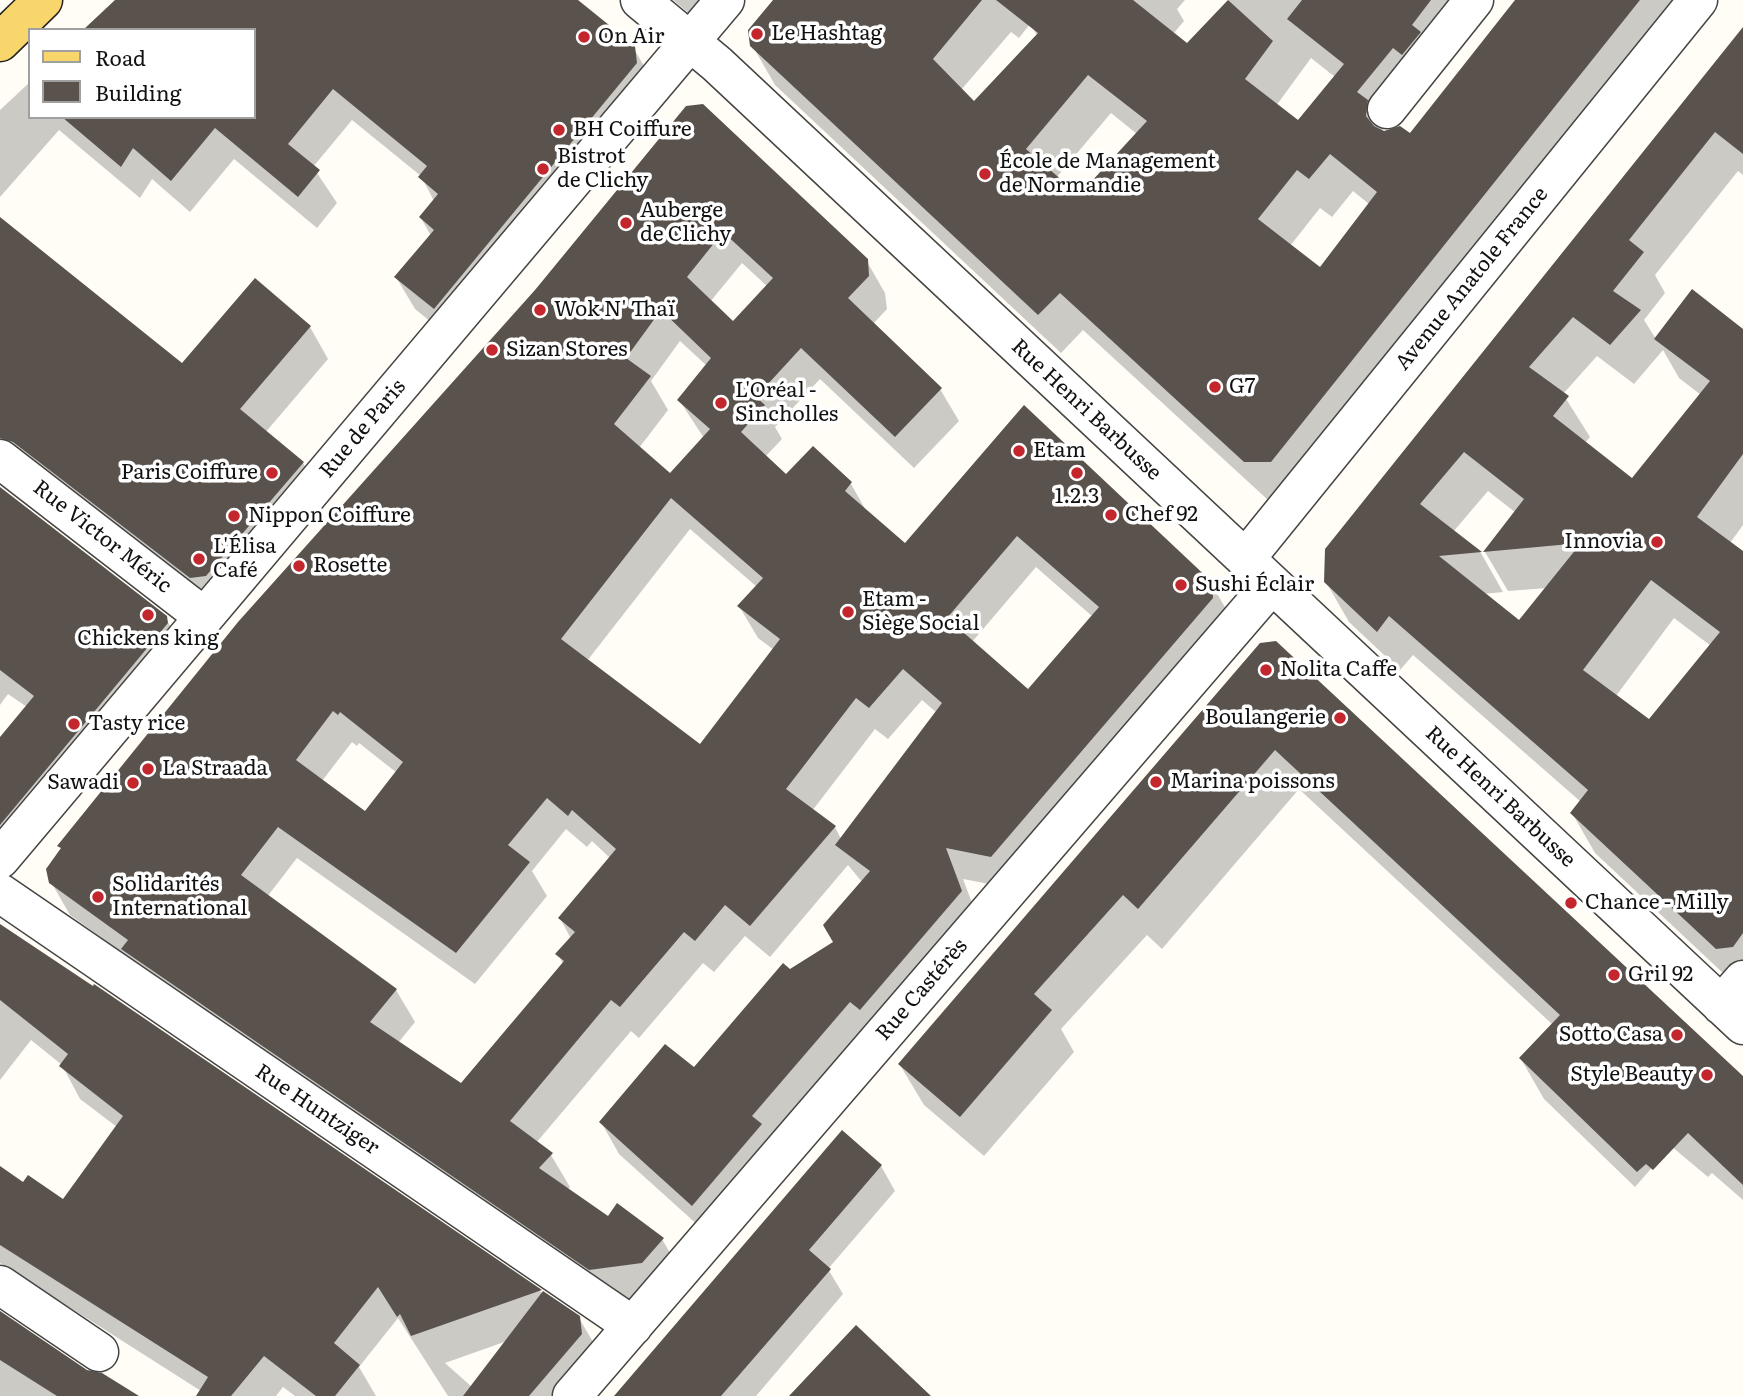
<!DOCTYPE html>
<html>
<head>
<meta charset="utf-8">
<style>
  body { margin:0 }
  #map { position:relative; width:1743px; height:1396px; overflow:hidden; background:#fffdf5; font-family:Literata,serif }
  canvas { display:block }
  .legend { position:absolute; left:28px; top:28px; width:228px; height:91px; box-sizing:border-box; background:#fff; border:2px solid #a0a0a0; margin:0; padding:9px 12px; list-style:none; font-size:21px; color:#111 }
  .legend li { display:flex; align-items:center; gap:14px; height:35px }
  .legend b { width:35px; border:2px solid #a0a0a0 }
</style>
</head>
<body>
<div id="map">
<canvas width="1743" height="1396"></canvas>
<ul class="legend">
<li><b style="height:9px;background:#f9d66b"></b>Road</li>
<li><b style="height:19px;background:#5a524d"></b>Building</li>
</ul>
</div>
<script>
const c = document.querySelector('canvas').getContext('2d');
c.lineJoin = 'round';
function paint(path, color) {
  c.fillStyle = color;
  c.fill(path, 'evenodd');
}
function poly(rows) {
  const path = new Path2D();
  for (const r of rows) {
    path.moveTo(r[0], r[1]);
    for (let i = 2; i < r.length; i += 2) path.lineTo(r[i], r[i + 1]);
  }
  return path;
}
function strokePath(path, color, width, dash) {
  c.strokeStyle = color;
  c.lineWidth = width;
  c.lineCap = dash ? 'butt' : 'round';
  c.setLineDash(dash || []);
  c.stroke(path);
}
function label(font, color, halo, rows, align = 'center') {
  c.font = font + ' Literata,serif';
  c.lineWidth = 7;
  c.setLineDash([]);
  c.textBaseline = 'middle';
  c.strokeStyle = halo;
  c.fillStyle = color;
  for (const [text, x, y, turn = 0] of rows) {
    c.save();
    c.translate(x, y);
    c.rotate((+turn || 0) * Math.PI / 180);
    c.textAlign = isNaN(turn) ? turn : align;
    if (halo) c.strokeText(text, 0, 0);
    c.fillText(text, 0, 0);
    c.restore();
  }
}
paint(poly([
  [117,0,575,0,633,47,652,80,453,340,415,309,396,277,431,236,421,218,434,201,421,176,352,120,313,167,337,203,317,228,234,159,190,212,152,179,140,198,59,130,0,197,0,110,30,82,30,117,254,117,254,30],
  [673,0,741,0,714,34],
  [776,0,1049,0,1019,38,1011,32,961,90,974,104,1038,37,1032,27,1057,0,1185,0,1177,9,1184,21,1173,34,1187,46,1229,0,1485,0,1436,61,1442,72,1425,93,1416,85,1382,128,1384,132,1410,136,1517,0,1693,0,1268,500,1083,330,1061,353,775,85,752,45],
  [1311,58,1335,77,1298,123,1276,106],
  [1111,113,1137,134,1079,198,1056,178],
  [1353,191,1369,204,1320,270,1290,246,1320,208,1332,217],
  [1743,30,1743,175,1738,171,1655,275,1665,293,1644,320,1656,339,1743,331,1743,525,1730,543,1743,553,1743,988,1740,989,1595,853,1572,813,1581,802,1413,655,1400,670,1349,622,1326,582],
  [1663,350,1679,378,1701,395,1632,480,1585,443,1590,437,1563,394,1597,356,1634,384],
  [1488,491,1516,513,1485,552,1508,591,1547,588,1519,623,1483,594,1503,592,1481,553,1453,532],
  [1674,618,1711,646,1649,722,1616,696],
  [687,107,866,260,885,293,887,309,873,324,940,389,959,421,914,468,820,379,775,427,782,439,765,457,786,476,813,448,851,484,868,514,905,545,1024,408,1211,583,1230,616,1010,888,963,879,980,924,711,1237,619,1154,601,1122,694,1070,790,971,835,942,862,882,848,865,770,957,745,936,714,972,703,963,639,1038,631,1031,536,1143,551,1155,570,1187,567,1190,608,1218,662,1239,681,1272,660,1295,609,1301,142,982,127,956,70,915,51,882,62,850,60,846,536,291],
  [742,263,768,287,733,324,710,302],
  [680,341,707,366,679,400,704,438,670,475,639,448,668,410,651,381],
  [690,529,757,587,739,606,758,638,774,650,701,746,587,661],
  [1036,567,1093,617,1028,692,972,642],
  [922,700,937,713,841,839,835,827,812,811,875,729,888,739],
  [352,742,357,746,359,743,397,773,366,813,322,781],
  [566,829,587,847,592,841,610,858,560,918,571,939,558,954,563,964,461,1085,398,1043,415,1022,396,990,267,897,297,858,475,984,547,896,532,871],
  [0,219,182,366,310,327,328,359,265,433,303,463,321,495,224,608,0,479],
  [0,489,165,617,184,650,0,879,0,739,27,707,8,694,0,705],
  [1261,645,1743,1079,1743,1200,1712,1173,1708,1177,1671,1146,1635,1187,1544,1099,1521,1059,1553,1025,1299,789,1162,949,1147,935,1061,1029,1074,1052,984,1156,924,1105,900,1065],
  [0,930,93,989,95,987,579,1318,593,1342,563,1396,448,1396,398,1318,359,1367,376,1396,295,1396,283,1387,276,1396,198,1396,201,1391,0,1263,0,1168,24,1184,63,1201,117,1127,80,1099,62,1065,31,1040,0,1080],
  [507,1341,472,1387,445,1363],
  [881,1166,895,1191,828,1269,843,1294,756,1396,617,1396],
  [0,1311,86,1372,135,1396,0,1396]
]), '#0003');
paint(poly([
  [115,0,578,0,635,46,637,63,434,309,394,277,434,230,419,217,438,194,418,177,427,166,333,89,288,144,320,170,298,197,215,128,171,181,133,148,121,167,62,117,254,117,254,30,83,30],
  [773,0,982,0,933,59,974,101,1038,33,996,0,1133,0,1187,43,1228,0,1273,41,1245,79,1298,120,1344,64,1287,19,1302,0,1431,0,1412,25,1421,32,1402,55,1393,48,1357,92,1368,100,1366,116,1374,126,1384,131,1400,126,1410,133,1515,0,1640,0,1271,462,1244,462,1060,293,1038,315,750,46,748,30],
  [1088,75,1147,121,1079,195,1026,149],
  [1330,154,1377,192,1320,267,1258,219,1297,170,1309,179],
  [1743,27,1743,154,1715,132,1629,240,1644,252,1613,291,1641,310,1610,345,1573,317,1529,367,1569,396,1553,416,1632,478,1710,381,1654,339,1692,289,1743,329,1743,454,1697,517,1743,551,1743,933,1733,947,1716,949,1570,813,1588,790,1389,616,1377,632,1324,582,1325,549],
  [1464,452,1524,499,1483,552,1581,543,1519,620,1439,556,1482,552,1420,504],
  [1651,580,1720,632,1649,719,1583,670],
  [703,104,868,259,869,276,848,298,942,388,895,437,801,348,756,397,765,405,741,432,786,474,813,446,852,482,845,491,905,543,1024,405,1212,582,1213,598,991,857,946,848,962,891,860,1010,850,1002,752,1116,762,1124,692,1206,599,1122,665,1044,694,1067,783,963,790,969,833,942,823,925,870,871,835,845,942,703,903,669,869,708,856,698,786,789,836,826,750,926,725,905,695,941,684,932,620,1007,611,1000,510,1121,553,1153,539,1168,608,1216,617,1203,664,1238,642,1263,589,1270,121,949,128,940,49,883,46,869,61,848,57,846,238,622,535,290,686,106],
  [723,232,773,278,733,321,687,277],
  [661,310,711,358,677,400,710,429,670,473,614,424,651,376,626,358],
  [671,498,763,578,737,606,780,639,700,744,561,639],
  [1017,536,1099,607,1028,689,947,618],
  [333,711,338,715,340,712,403,762,365,811,296,760],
  [547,798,568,816,572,810,616,849,558,918,575,932,555,954,564,961,461,1083,370,1022,397,989,241,875,278,827,456,953,530,862,508,845],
  [0,217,182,363,255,278,311,326,240,409,304,462,206,576,190,578,13,442,0,438],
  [0,487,167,616,168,623,0,825,0,737,34,696,0,670],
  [1276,641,1743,1076,1743,1185,1688,1133,1653,1170,1646,1164,1637,1172,1519,1058,1560,1015,1275,750,1138,909,1123,895,1034,994,1052,1010,960,1117,898,1064,1260,643],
  [0,924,93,986,94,984,542,1290,411,1336,400,1314,397,1317,378,1287,334,1343,360,1365,335,1396,316,1396,264,1356,231,1396,196,1396,208,1377,0,1245,0,1166,23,1182,28,1175,63,1199,123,1116,59,1066,68,1054,0,1000],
  [842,1130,882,1165,809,1250,831,1269,721,1396,614,1396],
  [543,1291,580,1316,582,1334,529,1396,463,1396],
  [0,1311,87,1370,102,1373,139,1396,57,1396,0,1360],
  [856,1325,931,1396,789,1396]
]), '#5a524d');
const minor = poly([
  [640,0,717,64,1743,1025],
  [1387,109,1474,0],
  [0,459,203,616],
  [1246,558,1698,0],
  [0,859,725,0],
  [0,893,633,1326],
  [1721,1005,1743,980],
  [0,1285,99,1352],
  [572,1396,1272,584]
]);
const major = poly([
  [0,42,43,0]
]);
strokePath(minor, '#444', 41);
strokePath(major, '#222', 41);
strokePath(minor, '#fff', 38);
strokePath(major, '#f9d66b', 38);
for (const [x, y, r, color] of [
  [757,34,7,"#c4262e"],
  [584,37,7,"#c4262e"],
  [559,130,7,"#c4262e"],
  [543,169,7,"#c4262e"],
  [985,174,7,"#c4262e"],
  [626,223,7,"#c4262e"],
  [540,310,7,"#c4262e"],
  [492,350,7,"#c4262e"],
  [1215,387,7,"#c4262e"],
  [721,403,7,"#c4262e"],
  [1019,451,7,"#c4262e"],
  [272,473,7,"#c4262e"],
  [1077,473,7,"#c4262e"],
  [1111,515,7,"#c4262e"],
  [234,516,7,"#c4262e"],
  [1657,542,7,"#c4262e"],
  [199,559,7,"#c4262e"],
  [299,566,7,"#c4262e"],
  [1181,585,7,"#c4262e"],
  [848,612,7,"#c4262e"],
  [148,615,7,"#c4262e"],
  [1266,670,7,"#c4262e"],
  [1340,718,7,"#c4262e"],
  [74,724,7,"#c4262e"],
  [148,769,7,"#c4262e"],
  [1156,782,7,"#c4262e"],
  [133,783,7,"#c4262e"],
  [98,897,7,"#c4262e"],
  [1571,903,7,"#c4262e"],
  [1614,975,7,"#c4262e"],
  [1677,1035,7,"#c4262e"],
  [1707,1075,7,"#c4262e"]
]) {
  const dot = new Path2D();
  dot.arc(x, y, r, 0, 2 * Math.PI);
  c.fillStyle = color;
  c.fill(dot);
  strokePath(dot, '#fff', 2.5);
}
label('21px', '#111', '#fff', [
  ["Le Hashtag",771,34],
  ["On Air",598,37],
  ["BH Coiffure",573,130],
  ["Bistrot",557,157],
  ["de Clichy",557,181],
  ["École de Management",999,162],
  ["de Normandie",999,186],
  ["Auberge",640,211],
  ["de Clichy",640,235],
  ["Wok N' Thaï",554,310],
  ["Sizan Stores",506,350],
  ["G7",1229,387],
  ["L'Oréal -",735,391],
  ["Sincholles",735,415],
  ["Etam",1033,451],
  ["Paris Coiffure",258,473,"right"],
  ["1.2.3",1077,497,"center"],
  ["Chef 92",1125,515],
  ["Nippon Coiffure",248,516],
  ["Innovia",1643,542,"right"],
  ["L'Élisa",213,547],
  ["Café",213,571],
  ["Rosette",313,566],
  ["Sushi Éclair",1195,585],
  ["Etam -",862,600],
  ["Siège Social",862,624],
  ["Chickens king",148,639,"center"],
  ["Nolita Caffe",1280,670],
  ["Boulangerie",1326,718,"right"],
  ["Tasty rice",88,724],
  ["La Straada",162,769],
  ["Marina poissons",1170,782],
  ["Sawadi",119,783,"right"],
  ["Solidarités",112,885],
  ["International",112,909],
  ["Chance - Milly",1585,903],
  ["Gril 92",1628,975],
  ["Sotto Casa",1663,1035,"right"],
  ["Style Beauty",1693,1075,"right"]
], 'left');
label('21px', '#111', '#fff', [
  ["Avenue Anatole France",1472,279,-51],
  ["Rue Henri Barbusse",1086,410,43],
  ["Rue de Paris",363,429,-50],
  ["Rue Victor Méric",102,537,38],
  ["Rue Henri Barbusse",1500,797,43],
  ["Rue Castérès",922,990,-49],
  ["Rue Huntziger",317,1110,34]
]);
</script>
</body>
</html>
